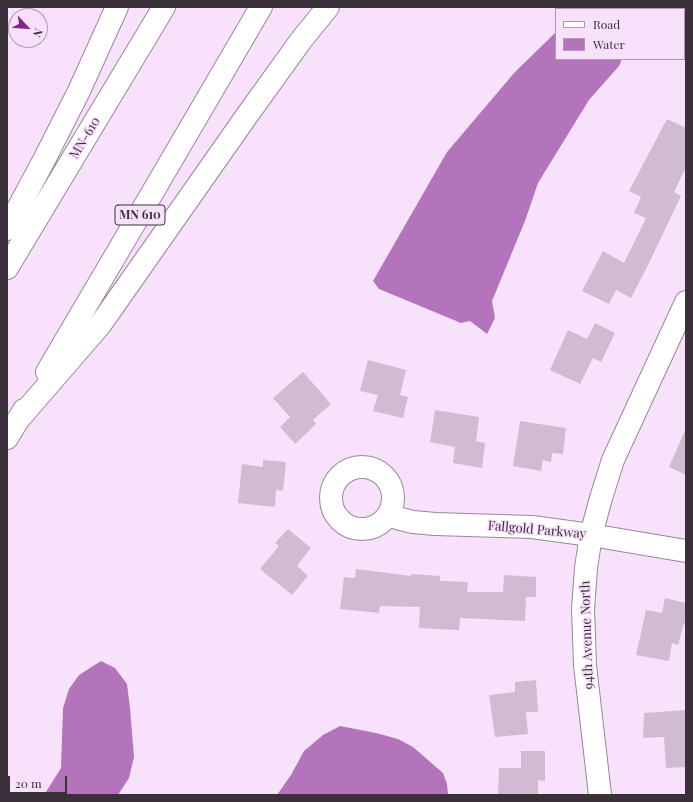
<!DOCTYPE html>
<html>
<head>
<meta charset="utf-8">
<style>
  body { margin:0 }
  #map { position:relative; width:693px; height:802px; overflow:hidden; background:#f8e2fb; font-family:"Playfair Display",serif }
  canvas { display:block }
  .frame { position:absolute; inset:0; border:8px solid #39303a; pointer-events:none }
  .legend { position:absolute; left:555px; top:8px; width:130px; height:52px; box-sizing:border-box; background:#f8e2fb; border:1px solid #ac9bae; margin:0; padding:5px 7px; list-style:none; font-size:12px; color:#39303a }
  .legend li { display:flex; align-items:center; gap:8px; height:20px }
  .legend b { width:20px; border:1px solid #ac9bae }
  .north { position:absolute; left:8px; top:8px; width:40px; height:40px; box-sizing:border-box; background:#f8e2fb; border:1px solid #ac9bae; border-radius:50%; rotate:116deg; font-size:11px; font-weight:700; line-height:16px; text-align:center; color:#39303a }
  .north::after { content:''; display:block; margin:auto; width:14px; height:18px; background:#83248f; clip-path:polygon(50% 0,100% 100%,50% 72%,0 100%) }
  .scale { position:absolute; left:8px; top:776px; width:59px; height:18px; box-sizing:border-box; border:2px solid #39303a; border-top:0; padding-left:5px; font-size:12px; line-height:14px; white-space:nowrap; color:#39303a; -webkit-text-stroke:3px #f8e2fb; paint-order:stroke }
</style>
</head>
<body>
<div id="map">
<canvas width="693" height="802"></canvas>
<div class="frame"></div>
<ul class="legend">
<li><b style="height:5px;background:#fff"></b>Road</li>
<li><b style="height:11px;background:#b374bc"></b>Water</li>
</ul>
<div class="north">N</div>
<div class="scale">20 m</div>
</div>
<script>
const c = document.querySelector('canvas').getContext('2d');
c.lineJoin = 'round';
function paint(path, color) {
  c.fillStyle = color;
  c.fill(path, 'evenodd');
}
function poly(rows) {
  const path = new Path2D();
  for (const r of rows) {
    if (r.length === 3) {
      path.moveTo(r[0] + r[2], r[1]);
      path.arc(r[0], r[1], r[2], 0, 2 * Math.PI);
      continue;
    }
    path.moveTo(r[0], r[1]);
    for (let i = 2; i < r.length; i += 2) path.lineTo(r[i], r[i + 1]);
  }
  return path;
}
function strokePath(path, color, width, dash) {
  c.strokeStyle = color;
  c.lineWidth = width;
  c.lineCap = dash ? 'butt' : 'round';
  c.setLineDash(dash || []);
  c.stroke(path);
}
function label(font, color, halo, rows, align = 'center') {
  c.font = font + ' "Playfair Display",serif';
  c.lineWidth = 3;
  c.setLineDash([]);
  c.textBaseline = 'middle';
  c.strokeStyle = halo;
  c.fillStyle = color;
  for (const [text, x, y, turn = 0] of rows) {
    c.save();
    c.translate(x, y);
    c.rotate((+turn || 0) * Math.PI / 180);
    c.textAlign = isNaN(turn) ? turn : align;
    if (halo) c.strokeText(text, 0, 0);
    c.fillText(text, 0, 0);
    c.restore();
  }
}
paint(poly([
  [556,32,556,59,622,59,619,66,589,100,538,183,525,221,492,301,495,318,487,334,470,321,461,323,379,289,373,281,447,152,515,72],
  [101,661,115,668,127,684,130,708,134,757,129,778,118,795,44,795,61,768,63,708,69,689,79,675],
  [340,726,376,733,398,739,413,747,443,773,447,784,448,795,277,795,291,775,304,751,323,735]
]), '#b374bc');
paint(poly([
  [667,119,686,128,686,167,674,192,681,196,648,265,631,298,616,290,609,304,582,291,603,251,624,263,646,218,634,213,641,197,629,191],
  [595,323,615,333,601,362,593,358,580,384,550,370,568,330,587,339],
  [368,360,406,370,400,395,408,397,403,418,373,411,378,395,360,391],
  [303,372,331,404,313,420,316,424,295,444,280,427,290,417,273,398],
  [435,410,479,417,476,441,485,443,482,468,453,463,455,447,430,442],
  [520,421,566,428,563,454,552,453,551,462,543,460,541,471,513,466],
  [686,428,686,475,669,467],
  [263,460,286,462,283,491,276,490,275,507,238,503,242,464,263,467],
  [288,529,311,548,297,566,308,576,292,595,260,569,279,546,275,543],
  [356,569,411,576,411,574,440,576,440,581,468,582,467,592,503,592,504,575,536,577,536,597,526,597,525,621,460,618,459,630,419,628,420,607,380,606,379,613,340,609,344,577,355,578],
  [665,598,686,603,686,623,684,623,678,645,672,643,669,661,636,655,646,610,662,613],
  [536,680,538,712,526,712,528,734,495,737,489,695,515,692,515,682],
  [686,710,686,767,666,768,664,737,643,738,644,713],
  [521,751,545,751,545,781,538,780,538,795,498,795,499,768,521,768]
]), '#d1bbd3');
const minor = poly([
  [362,498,31],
  [389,514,397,518,413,522,435,524,532,527,591,535,686,551],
  [600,795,585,665,583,609,586,568,591,535,601,498,613,460,686,302]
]);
const highway = poly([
  [7,229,44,160,79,91,117,7],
  [7,268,164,7],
  [47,372,147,202,261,7],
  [17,421,100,325,248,114,302,39,328,7],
  [7,438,24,410]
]);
strokePath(minor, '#9a869d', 24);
strokePath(highway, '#9a869d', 24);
strokePath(minor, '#fff', 22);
strokePath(highway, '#fff', 22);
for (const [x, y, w] of [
  [140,215,50]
]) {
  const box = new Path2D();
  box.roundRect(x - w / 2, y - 10, w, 20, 3);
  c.fillStyle = '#f8e2fb';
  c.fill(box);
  strokePath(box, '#39303a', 1);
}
label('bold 12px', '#39303a', null, [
  ["MN 610",140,215]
]);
label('13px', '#39303a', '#f8e2fb', [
  ["MN-610",85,138,-59],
  ["Fallgold Parkway",537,530,5],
  ["94th Avenue North",587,635,-92]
]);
</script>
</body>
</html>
